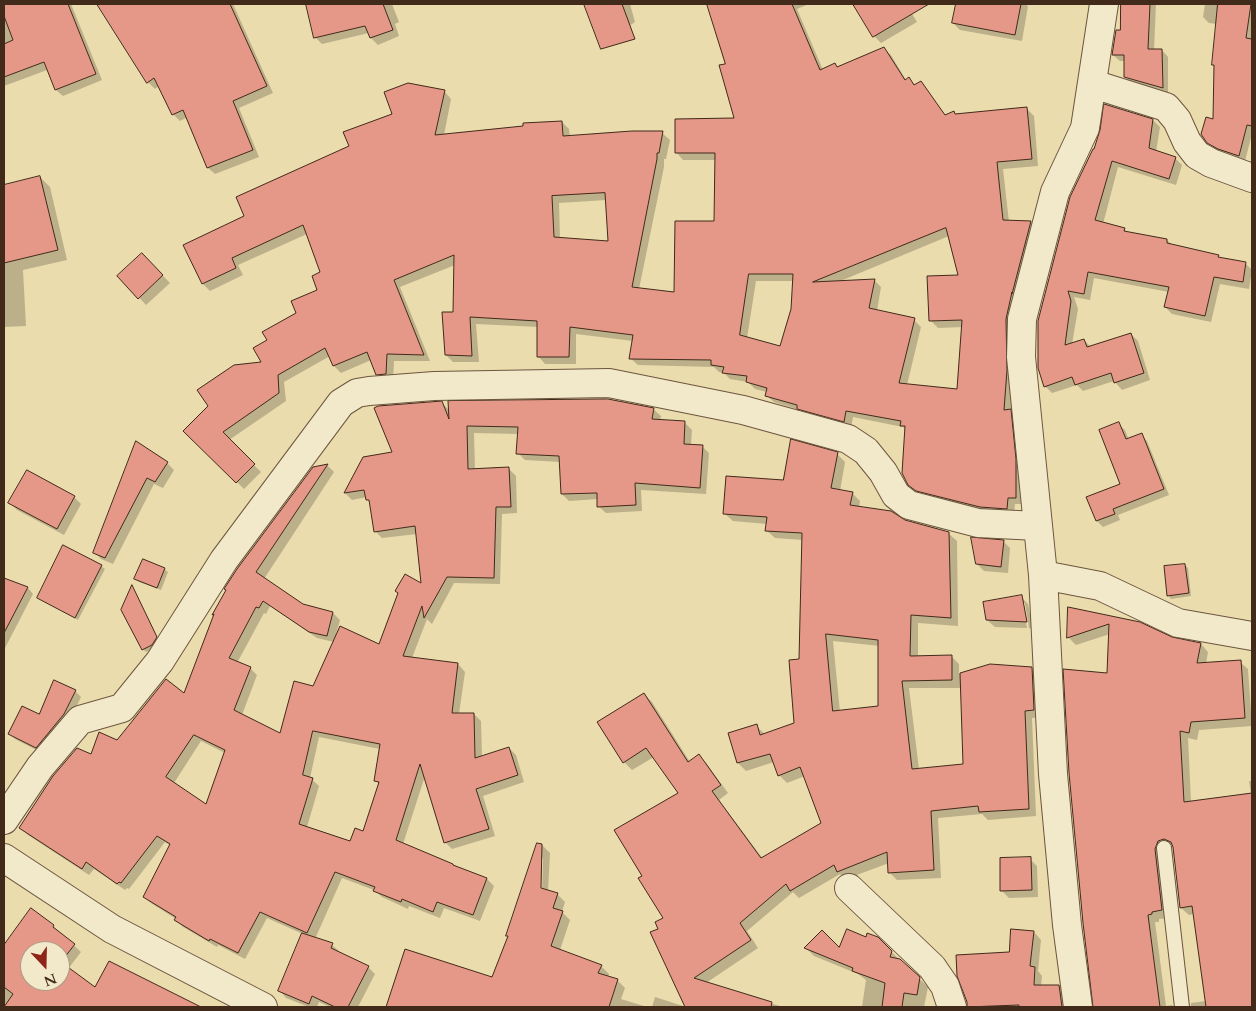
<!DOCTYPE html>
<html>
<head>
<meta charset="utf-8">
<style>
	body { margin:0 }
	#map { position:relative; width:1256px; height:1011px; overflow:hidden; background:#ebdcad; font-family:Cardo,serif }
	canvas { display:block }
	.frame { position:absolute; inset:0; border:5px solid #412a1a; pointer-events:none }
	.north { position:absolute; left:20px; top:941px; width:50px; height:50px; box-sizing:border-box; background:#f2e8ca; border:1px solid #ab9c84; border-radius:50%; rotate:159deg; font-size:14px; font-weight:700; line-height:20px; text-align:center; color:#412a1a }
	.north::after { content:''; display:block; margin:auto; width:18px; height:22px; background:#8f2418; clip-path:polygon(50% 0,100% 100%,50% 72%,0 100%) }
</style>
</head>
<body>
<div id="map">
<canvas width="1256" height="1011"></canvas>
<div class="frame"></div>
<div class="north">N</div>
</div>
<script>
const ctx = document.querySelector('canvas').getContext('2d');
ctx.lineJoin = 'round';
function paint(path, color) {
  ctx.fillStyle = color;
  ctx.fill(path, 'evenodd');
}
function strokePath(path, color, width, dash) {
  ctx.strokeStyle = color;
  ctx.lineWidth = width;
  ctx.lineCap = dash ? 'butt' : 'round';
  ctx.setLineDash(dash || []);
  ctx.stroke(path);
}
paint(new Path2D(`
	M 4,4 L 71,4 L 102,80 L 63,96 L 56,90 L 47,70 L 4,86 Z
	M 98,4 L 233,4 L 273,93 L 239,108 L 259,157 L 215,174 L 208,168 L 188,117 L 180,121 L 173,114 L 159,86 L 155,89 L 148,82 Z
	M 308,4 L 392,4 L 399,22 L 395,24 L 399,36 L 378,45 L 371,38 L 369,33 L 322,44 L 315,37 Z
	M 585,4 L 630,4 L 635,22 L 604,43 L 598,36 Z
	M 708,4 L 809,4 L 797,9 L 823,70 L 835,64 L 838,68 L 883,48 L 891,55 L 906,80 L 909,79 L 916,86 L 920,83 L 946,116 L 954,113 L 956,115 L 1027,109 L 1034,116 L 1038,166 L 1003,169 L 1009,222 L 1031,222 L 1038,229 L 1013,378 L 1011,412 L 1017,418 L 1023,504 L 1015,504 L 1014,515 L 988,514 L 924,497 L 917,492 L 909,484 L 906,430 L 903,427 L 853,417 L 851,428 L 805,415 L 800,410 L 774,402 L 766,395 L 767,392 L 755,389 L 748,382 L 730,379 L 724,373 L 719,372 L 714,367 L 638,365 L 630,358 L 633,341 L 576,334 L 576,364 L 545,364 L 538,356 L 539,327 L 476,324 L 479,362 L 453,362 L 446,355 L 454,313 L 455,265 L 400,287 L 430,361 L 394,361 L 393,381 L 384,381 L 377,374 L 371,360 L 341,373 L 334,366 L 330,356 L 284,382 L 286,401 L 229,440 L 261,472 L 244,489 L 185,431 L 210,406 L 263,363 L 268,341 L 319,291 L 322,273 L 307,234 L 238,265 L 243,275 L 210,291 L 203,284 L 246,217 L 351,146 L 394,115 L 444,91 L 451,99 L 444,135 L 562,122 L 569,129 L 570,137 L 662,133 L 670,140 L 666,159 L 664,159 L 664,167 L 639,289 L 676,294 L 715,222 L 716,160 L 683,160 L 676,152 L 736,119 L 726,64 ZM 606,200 L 609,243 L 560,239 L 559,203 ZM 949,236 L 960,276 L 930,320 L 938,328 L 963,327 L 958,391 L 907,385 L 921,327 L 914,320 L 877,311 L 881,287 L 874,280 L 838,282 ZM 756,281 L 794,281 L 792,309 L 781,348 L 747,338 Z
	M 855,4 L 906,4 L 917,22 L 881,43 L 874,36 Z
	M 957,4 L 1025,4 L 1028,6 L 1022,41 L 960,30 L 953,23 Z
	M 1122,4 L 1156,4 L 1154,50 L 1162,50 L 1168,57 L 1168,94 L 1132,83 L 1125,77 L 1125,61 L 1120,61 L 1113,55 L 1121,31 Z
	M 1205,4 L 1252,4 L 1252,134 L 1245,161 L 1225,155 L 1215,149 L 1208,142 L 1215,121 L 1217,24 L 1209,23 L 1203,17 Z
	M 1153,120 L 1160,127 L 1156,152 L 1175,158 L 1182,165 L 1176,185 L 1118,167 L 1103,224 L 1124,229 L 1128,233 L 1167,240 L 1173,246 L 1218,256 L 1221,259 L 1245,263 L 1252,270 L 1249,289 L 1220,284 L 1211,322 L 1172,314 L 1165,307 L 1169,292 L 1094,278 L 1090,300 L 1074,297 L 1078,309 L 1072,344 L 1084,340 L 1091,347 L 1131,334 L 1138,341 L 1150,380 L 1122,390 L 1114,381 L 1083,391 L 1077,385 L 1052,393 L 1045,386 L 1039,368 L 1071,198 Z
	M 40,177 L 50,187 L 67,260 L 23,270 L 26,326 L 4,327 L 4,186 Z
	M 142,254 L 170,283 L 146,305 L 119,276 Z
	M 442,403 L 450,411 L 653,409 L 661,416 L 660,421 L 685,423 L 692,430 L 691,445 L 702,446 L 709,453 L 706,494 L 641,490 L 642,511 L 606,513 L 598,506 L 598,499 L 569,501 L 562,494 L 561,462 L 525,460 L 518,453 L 519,434 L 474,433 L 475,470 L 509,469 L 516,476 L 517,513 L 502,514 L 500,584 L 454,583 L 432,624 L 427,619 L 412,658 L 458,664 L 465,672 L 459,714 L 474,714 L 481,721 L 482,757 L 509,748 L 516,755 L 524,782 L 483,796 L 495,836 L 452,849 L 445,842 L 425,776 L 403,844 L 453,865 L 455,867 L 487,879 L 494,886 L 480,921 L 444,908 L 440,918 L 409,906 L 408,909 L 382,897 L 374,890 L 342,878 L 315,939 L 332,945 L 339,951 L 338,953 L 368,967 L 375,974 L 358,1007 L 330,1007 L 319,1002 L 317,1007 L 309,1007 L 286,998 L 280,991 L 303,934 L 267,918 L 245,959 L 218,945 L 217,947 L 183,927 L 176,920 L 176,919 L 151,903 L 144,896 L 171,846 L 165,842 L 129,889 L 127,888 L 125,890 L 94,869 L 89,875 L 28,835 L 21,828 L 91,756 L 118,741 L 184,695 L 314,468 L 327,465 L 334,472 L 264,579 L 303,606 L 333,613 L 340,620 L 336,634 L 380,645 L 422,585 L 417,534 L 382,538 L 375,531 L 371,504 L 367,497 L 352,500 L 345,493 L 364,458 L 394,453 ZM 270,606 L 317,638 L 334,642 L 314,688 L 281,735 L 242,715 L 257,675 L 250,668 L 237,663 L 264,613 L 266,614 ZM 319,737 L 380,749 L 376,781 L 380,785 L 364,832 L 351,842 L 307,827 L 319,786 L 310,778 ZM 201,741 L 225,753 L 207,806 L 174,783 Z
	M 1118,424 L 1125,430 L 1129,440 L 1141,435 L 1147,441 L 1169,495 L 1118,515 L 1120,520 L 1103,527 L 1097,521 L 1122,485 Z
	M 136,443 L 167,463 L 174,470 L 163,488 L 154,484 L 113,564 L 101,559 L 94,552 Z
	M 837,454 L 845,462 L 840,491 L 852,493 L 860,501 L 859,508 L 948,533 L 957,541 L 958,626 L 918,623 L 918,657 L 951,656 L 959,664 L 959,674 L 990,665 L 1031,668 L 1039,676 L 1042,717 L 1032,718 L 1036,816 L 988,820 L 982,814 L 938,818 L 941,878 L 897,880 L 889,872 L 889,863 L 846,879 L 840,874 L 799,898 L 793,892 L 747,931 L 758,948 L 706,983 L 783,1007 L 686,1007 L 651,933 L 659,929 L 665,919 L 643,877 L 680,793 L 654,757 L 632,770 L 624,762 L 644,694 L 652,702 L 690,762 L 699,756 L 707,764 L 728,793 L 719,800 L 763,859 L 822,823 L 805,776 L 787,783 L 779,775 L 774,762 L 746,771 L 738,763 L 756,726 L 765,734 L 796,723 L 800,661 L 803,540 L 775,538 L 767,531 L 767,524 L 733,521 L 725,514 ZM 833,641 L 880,646 L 879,707 L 840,712 ZM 909,688 L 962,688 L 964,765 L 919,769 Z
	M 74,497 L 81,504 L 64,535 L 17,510 L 10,503 Z
	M 1003,541 L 1010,548 L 1008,573 L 984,571 L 977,564 Z
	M 1185,565 L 1188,568 L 1191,596 L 1171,599 L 1168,595 Z
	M 101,566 L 105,569 L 78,620 L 39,598 Z
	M 164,569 L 168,572 L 161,590 L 139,582 L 136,579 Z
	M 7,580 L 28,588 L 33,594 L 4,650 L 4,588 Z
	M 132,587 L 159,641 L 155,648 L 146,652 L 143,649 Z
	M 1021,597 L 1028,604 L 1033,629 L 1028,628 L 1029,628 L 1025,603 L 1022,603 L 1027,628 L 995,627 L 987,620 Z
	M 1069,609 L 1171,638 L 1201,644 L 1208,652 L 1206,664 L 1240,662 L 1248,669 L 1252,726 L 1199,730 L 1197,740 L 1188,738 L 1191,802 L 1251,794 L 1249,781 L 1252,781 L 1252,1007 L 1191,1007 L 1191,1003 L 1206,1001 L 1195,914 L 1189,915 L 1181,908 L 1174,847 L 1171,847 L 1164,852 L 1169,918 L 1159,919 L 1159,922 L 1155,922 L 1166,1006 L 1172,1005 L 1174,1007 L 1094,1007 L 1110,634 L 1076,645 L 1069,638 Z
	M 75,691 L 81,697 L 70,720 L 42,753 L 15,739 L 9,733 L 40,716 Z
	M 542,845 L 550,853 L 548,891 L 557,894 L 565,902 L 562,912 L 570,920 L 560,950 L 601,966 L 609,974 L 608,977 L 617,980 L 625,988 L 621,999 L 647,1007 L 388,1007 L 406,951 L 492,978 L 509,937 L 507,935 ZM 543,857 L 542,894 L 539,894 L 540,863 Z
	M 1030,859 L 1037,866 L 1038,897 L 1009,898 L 1002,891 Z
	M 53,926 L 81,952 L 68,969 L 96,988 L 181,1002 L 179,1007 L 4,1007 L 4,945 ZM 30,951 L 60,951 L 60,981 L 30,981 Z
	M 1034,932 L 1041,940 L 1038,971 L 1042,976 L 1041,986 L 1059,986 L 1066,994 L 1068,1007 L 968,1007 L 968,1002 L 1010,953 Z
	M 867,938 L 877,938 L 928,987 L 924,1007 L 862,1007 L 866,980 L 858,974 L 814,956 L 806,948 L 839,949 Z
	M 655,997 L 686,1007 L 652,1007 Z`), '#0003');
const building = new Path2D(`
	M 4,4 L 68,4 L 96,74 L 55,90 L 44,62 L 4,77 L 4,44 L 13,40 L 4,16 Z
	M 97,4 L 230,4 L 267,86 L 233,101 L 253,150 L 207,168 L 183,110 L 172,115 L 154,78 L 147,83 Z
	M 306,4 L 383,4 L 393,30 L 370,38 L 365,26 L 314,38 Z
	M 584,4 L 622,4 L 635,39 L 601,49 Z
	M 707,4 L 792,4 L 820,70 L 835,63 L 837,67 L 884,47 L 905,80 L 909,77 L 914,85 L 921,81 L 945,115 L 954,111 L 955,114 L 1027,107 L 1032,159 L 997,162 L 1003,220 L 1031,221 L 1012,294 L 1012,292 L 1006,319 L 1007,370 L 1004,410 L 1011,409 L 1016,459 L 1016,498 L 1008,498 L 1007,509 L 980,507 L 916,491 L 908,485 L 902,473 L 905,426 L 900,426 L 901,421 L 846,411 L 844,422 L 797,409 L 797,405 L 765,396 L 767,388 L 746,382 L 747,376 L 722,373 L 724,367 L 711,365 L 711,360 L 629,359 L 633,335 L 570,327 L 569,357 L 537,357 L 537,321 L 470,317 L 472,356 L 445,355 L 442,312 L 453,312 L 454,255 L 394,280 L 424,355 L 387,354 L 386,374 L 376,375 L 367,352 L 333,366 L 325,348 L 278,375 L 279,393 L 223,432 L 255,464 L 236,483 L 183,431 L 208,406 L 197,390 L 234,365 L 261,362 L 253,348 L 267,340 L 262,332 L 296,313 L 291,301 L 317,290 L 312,276 L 320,272 L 303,225 L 232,258 L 236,268 L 202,284 L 183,245 L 244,216 L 236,197 L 349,146 L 343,132 L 392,114 L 384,92 L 408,83 L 445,90 L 435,135 L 523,126 L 523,123 L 562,121 L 563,136 L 632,131 L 663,131 L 659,153 L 657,153 L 657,159 L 632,287 L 674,292 L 675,221 L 714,221 L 715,153 L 675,153 L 675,119 L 734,118 L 719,65 L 725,64 ZM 605,193 L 608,241 L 554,237 L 552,196 ZM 946,228 L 958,275 L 927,276 L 929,321 L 962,320 L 957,389 L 899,383 L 915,318 L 869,308 L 875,279 L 813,282 ZM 749,274 L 793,274 L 791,309 L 780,346 L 740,335 Z
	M 853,4 L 929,4 L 873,37 Z
	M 956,4 L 1021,4 L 1015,35 L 952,23 Z
	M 1121,4 L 1150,4 L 1148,49 L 1162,49 L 1163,88 L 1124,77 L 1124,55 L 1112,55 L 1116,30 L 1120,30 Z
	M 1218,4 L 1251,4 L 1246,38 L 1252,39 L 1252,126 L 1247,125 L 1239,156 L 1218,149 L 1207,143 L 1201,134 L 1206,117 L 1213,119 L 1214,65 L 1212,65 Z
	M 1104,104 L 1153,119 L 1149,148 L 1176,157 L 1169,179 L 1112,161 L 1095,220 L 1125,228 L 1124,231 L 1167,239 L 1167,243 L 1219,255 L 1218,257 L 1246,262 L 1243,282 L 1214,277 L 1205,316 L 1164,307 L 1169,287 L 1088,272 L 1084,294 L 1068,291 L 1071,301 L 1065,345 L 1084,339 L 1087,347 L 1131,333 L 1144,373 L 1114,383 L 1111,373 L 1075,385 L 1072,377 L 1044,387 L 1038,368 L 1038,321 L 1070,197 L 1093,149 L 1094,149 L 1100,130 Z
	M 40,176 L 58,250 L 4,263 L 4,185 Z
	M 142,253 L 163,275 L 138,299 L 117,276 Z
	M 608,399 L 654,408 L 652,419 L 685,421 L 684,444 L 703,445 L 700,488 L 635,483 L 636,505 L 597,507 L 597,493 L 561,494 L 559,456 L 516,454 L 518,427 L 467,426 L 468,469 L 509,467 L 511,507 L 496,507 L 494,578 L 447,577 L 424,618 L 422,606 L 403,656 L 458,663 L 452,713 L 474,713 L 475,758 L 509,747 L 518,775 L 476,789 L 489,829 L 444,843 L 420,764 L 396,840 L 453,864 L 453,865 L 487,878 L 473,915 L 437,902 L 433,912 L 402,899 L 401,902 L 373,891 L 375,887 L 335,872 L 307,933 L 260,912 L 238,953 L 210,939 L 209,941 L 174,920 L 176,917 L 143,897 L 170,844 L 157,836 L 121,883 L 119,882 L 117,884 L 86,862 L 82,869 L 19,828 L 53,776 L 77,748 L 91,754 L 99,732 L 117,740 L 166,679 L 184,693 L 214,614 L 212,615 L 226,590 L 224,589 L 237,569 L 313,467 L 328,464 L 256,572 L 303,604 L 333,612 L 327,636 L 309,632 L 263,601 L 259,608 L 256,607 L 229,658 L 251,667 L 234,710 L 280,733 L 294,681 L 313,686 L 340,626 L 379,644 L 398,593 L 395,591 L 405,574 L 421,583 L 415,526 L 374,532 L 369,500 L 366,500 L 364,490 L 344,493 L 363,457 L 392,452 L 374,408 L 378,406 L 442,401 L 449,419 L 448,401 ZM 313,731 L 380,744 L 374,781 L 379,782 L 363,831 L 355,828 L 350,841 L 299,824 L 313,778 L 303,775 ZM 194,735 L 225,750 L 206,804 L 166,777 Z
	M 1119,422 L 1126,439 L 1142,433 L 1164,489 L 1113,509 L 1115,514 L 1096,521 L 1086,497 L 1120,484 L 1099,430 Z
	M 791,439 L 838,452 L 831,488 L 853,492 L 850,505 L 891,511 L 905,520 L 949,532 L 951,618 L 911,615 L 910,656 L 952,655 L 952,680 L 902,681 L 912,769 L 963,764 L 960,673 L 990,664 L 1032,667 L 1034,710 L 1025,711 L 1029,809 L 979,812 L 978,806 L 931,811 L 934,870 L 888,873 L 887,852 L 837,872 L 834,865 L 790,891 L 786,884 L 740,923 L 751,940 L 694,978 L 772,1002 L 771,1007 L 685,1007 L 650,932 L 658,929 L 655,922 L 663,918 L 638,878 L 642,876 L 614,830 L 678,793 L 646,748 L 623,763 L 597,722 L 644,693 L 688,762 L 699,754 L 721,785 L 712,791 L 761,858 L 821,823 L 800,767 L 778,776 L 770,754 L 737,763 L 728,733 L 757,724 L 760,735 L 794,723 L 789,660 L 799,659 L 802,533 L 765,531 L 767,517 L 723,514 L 726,476 L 783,480 ZM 826,634 L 878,640 L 878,706 L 833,711 Z
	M 136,441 L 168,462 L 155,482 L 147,478 L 105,558 L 93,553 Z
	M 27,470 L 75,496 L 57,529 L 8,503 Z
	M 971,537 L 1004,540 L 1001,567 L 976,564 Z
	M 63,545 L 102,565 L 75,618 L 37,598 Z
	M 143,559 L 165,568 L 157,588 L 134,579 Z
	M 1185,564 L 1189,593 L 1167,596 L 1164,566 Z
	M 4,578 L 28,587 L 4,633 Z
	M 132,585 L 157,637 L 152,645 L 142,650 L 121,610 Z
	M 1022,595 L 1027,622 L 986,620 L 983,602 Z
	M 1068,607 L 1140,622 L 1172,637 L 1201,643 L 1197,663 L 1241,660 L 1245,718 L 1191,722 L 1189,733 L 1180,731 L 1184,802 L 1252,793 L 1252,1007 L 1206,1007 L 1192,906 L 1180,908 L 1173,847 L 1171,842 L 1164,839 L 1158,841 L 1155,849 L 1162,910 L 1152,912 L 1152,914 L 1148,915 L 1160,1007 L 1093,1007 L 1083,923 L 1069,773 L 1063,669 L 1107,673 L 1109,624 L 1067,638 Z
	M 54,680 L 76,690 L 64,714 L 36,748 L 8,734 L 22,706 L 39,714 Z
	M 537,843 L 542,844 L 541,888 L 558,893 L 553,908 L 563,911 L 551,946 L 602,965 L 598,973 L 618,979 L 609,1007 L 386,1007 L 405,949 L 492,977 L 508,936 L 506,936 Z
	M 1031,857 L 1032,890 L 1000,891 L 1000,858 Z
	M 31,908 L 54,925 L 53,927 L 75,944 L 61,962 L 95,987 L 109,961 L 201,1007 L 4,1007 L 13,994 L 4,987 L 4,945 ZM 30,951 L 60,951 L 60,981 L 30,981 Z
	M 847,929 L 866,937 L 867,933 L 878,937 L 892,951 L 890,957 L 900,959 L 920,977 L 917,995 L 904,993 L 902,1007 L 882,1007 L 885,983 L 852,971 L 853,968 L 804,948 L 822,930 L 839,947 Z
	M 1011,929 L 1034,931 L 1030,966 L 1035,967 L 1034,985 L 1059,985 L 1062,1007 L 1019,1007 L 1019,1005 L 967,1007 L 967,1002 L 957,976 L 956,955 L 1009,952 Z
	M 302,933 L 333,943 L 331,948 L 369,966 L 348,1007 L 335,1007 L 312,996 L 309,1004 L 278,991 Z`);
paint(building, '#e59788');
strokePath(building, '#412a1a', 1);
const service = new Path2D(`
	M 1164,848 L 1182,1007`);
const minor = new Path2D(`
	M 1093,84 L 1166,107 L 1177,120 L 1187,142 L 1197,155 L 1211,163 L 1252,178
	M 1043,575 L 1100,586 L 1178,623 L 1252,636
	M 4,820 L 40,767 L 80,720 L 122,708 L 160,661 L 224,560 L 341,403 L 357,393 L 369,391 L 434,386 L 609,383 L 743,410 L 848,439 L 866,451 L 883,472 L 896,495 L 909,505 L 978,523 L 1037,526
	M 849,888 L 932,967 L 945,986 L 952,1007
	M 1078,1007 L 1067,925 L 1053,774 L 1043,575 L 1021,357 L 1022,319 L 1055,192 L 1085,128 L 1104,4`);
const tertiary = new Path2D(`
	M 4,858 L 112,929 L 263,1007`);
strokePath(service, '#6c563f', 16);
strokePath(minor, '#6c563f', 30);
strokePath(tertiary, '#6c563f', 30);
strokePath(service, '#f2e8ca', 14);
strokePath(minor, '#f2e8ca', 28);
strokePath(tertiary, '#f2e8ca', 28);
</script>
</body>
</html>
